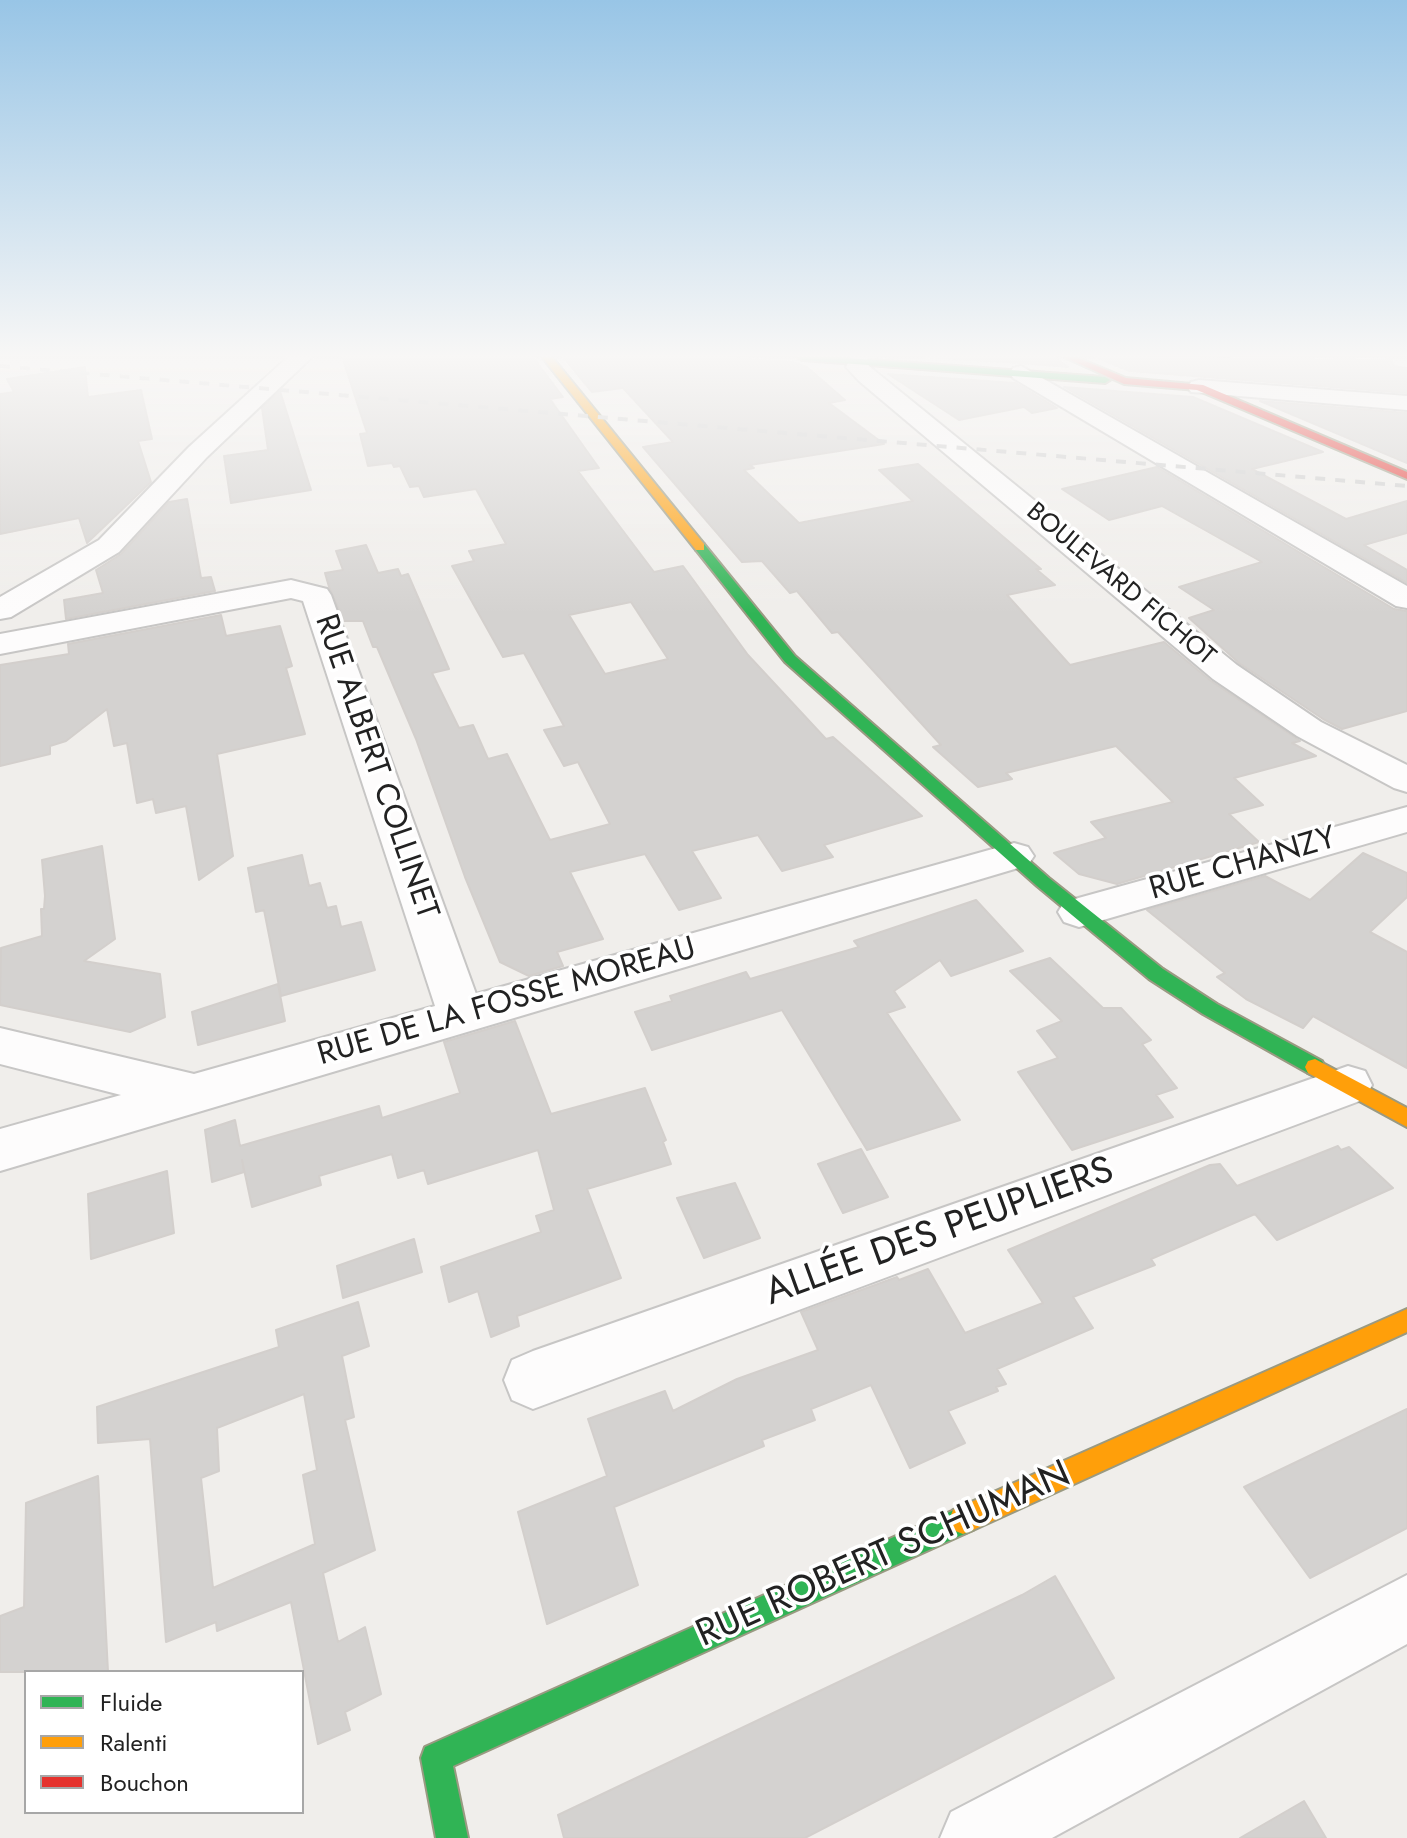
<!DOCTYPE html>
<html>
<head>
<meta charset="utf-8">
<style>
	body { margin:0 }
	#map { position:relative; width:1407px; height:1838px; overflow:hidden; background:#f0eeeb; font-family:Jost,sans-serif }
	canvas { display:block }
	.legend { position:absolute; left:24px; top:1670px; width:280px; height:144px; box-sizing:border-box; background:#fff; border:2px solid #a7a7a7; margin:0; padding:10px 14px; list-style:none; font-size:24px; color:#222 }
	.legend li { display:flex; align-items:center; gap:16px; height:40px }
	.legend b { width:40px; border:2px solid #a7a7a7 }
</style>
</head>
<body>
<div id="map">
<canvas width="1407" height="1838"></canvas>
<ul class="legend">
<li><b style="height:10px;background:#30b455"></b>Fluide</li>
<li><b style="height:10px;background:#ff9f0a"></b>Ralenti</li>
<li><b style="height:10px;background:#e5322d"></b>Bouchon</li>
</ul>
</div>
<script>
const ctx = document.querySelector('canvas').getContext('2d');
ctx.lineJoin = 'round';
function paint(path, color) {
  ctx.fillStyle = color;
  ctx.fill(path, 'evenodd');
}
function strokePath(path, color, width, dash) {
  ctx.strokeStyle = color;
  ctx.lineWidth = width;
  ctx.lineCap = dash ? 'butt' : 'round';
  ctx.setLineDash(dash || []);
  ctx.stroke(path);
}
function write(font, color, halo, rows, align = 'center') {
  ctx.font = font + ' Jost,sans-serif';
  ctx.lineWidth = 7;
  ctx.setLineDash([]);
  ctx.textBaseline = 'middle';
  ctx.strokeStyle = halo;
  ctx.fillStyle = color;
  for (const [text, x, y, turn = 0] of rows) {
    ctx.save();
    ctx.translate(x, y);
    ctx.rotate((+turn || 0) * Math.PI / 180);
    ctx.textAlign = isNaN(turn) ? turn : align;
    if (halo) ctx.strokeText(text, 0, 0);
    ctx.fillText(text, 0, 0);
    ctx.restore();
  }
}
const building = new Path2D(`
	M 342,357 L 533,357 L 563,397 L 550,399 L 599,468 L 578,471 L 654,572 L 683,566 L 748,655 L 826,739 L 833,737 L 922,816 L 824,845 L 833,857 L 782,871 L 758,835 L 692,851 L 721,898 L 679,910 L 645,854 L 570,872 L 603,939 L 557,952 L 563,966 L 529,976 L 500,962 L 465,877 L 416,739 L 377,647 L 373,647 L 363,621 L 344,621 L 329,587 L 325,573 L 343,570 L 336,551 L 366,545 L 378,573 L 398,569 L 401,576 L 408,574 L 449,669 L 432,673 L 459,728 L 473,725 L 488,759 L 507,754 L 550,840 L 610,824 L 578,762 L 564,766 L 544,730 L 564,726 L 524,653 L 503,657 L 452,566 L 474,561 L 469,551 L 506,544 L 476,489 L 424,497 L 419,486 L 410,487 L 400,466 L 394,467 L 392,463 L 368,466 L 360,434 L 367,433 ZM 631,602 L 668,659 L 605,674 L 569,615 Z
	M 563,357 L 720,357 L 793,362 L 807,367 L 845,400 L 829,403 L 884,444 L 750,465 L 754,468 L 744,470 L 799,523 L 913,501 L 879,470 L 918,464 L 1041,569 L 1036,569 L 1055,585 L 1007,595 L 1070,665 L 1164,642 L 1211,681 L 1300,741 L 1292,743 L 1316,756 L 1234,778 L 1263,805 L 1229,814 L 1259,842 L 1117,884 L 1079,874 L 1054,853 L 1106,838 L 1091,822 L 1173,802 L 1116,746 L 1006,773 L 1012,779 L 978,787 L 933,747 L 941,745 L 838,632 L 832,633 L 797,591 L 790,593 L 762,561 L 742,562 L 643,447 L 673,442 L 623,388 L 592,392 Z
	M 924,357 L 1054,357 L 1068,367 L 1020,363 Z
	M 1095,357 L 1392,360 L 1394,366 L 1407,368 L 1407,393 L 1129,371 Z
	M 85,367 L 88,397 L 141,390 L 152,439 L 138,441 L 151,482 L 87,543 L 79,518 L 0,534 L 0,394 L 14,392 L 7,379 Z
	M 888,374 L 1016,383 L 1057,408 L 1032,413 L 1024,407 L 959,420 Z
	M 1064,387 L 1193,397 L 1323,452 L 1252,469 L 1346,519 L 1407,501 L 1407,533 L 1364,545 L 1407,570 L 1407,583 Z
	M 280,391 L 311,490 L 231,503 L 224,456 L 268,450 L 262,408 Z
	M 1260,401 L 1407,413 L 1407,463 Z
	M 1157,467 L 1394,609 L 1407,611 L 1407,711 L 1342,729 L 1323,719 L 1239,663 L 1189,618 L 1214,610 L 1179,587 L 1262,562 L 1162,506 L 1109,520 L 1062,489 Z
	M 187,499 L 201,578 L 211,577 L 215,591 L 66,619 L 64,600 L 103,593 L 96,570 L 121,554 L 169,502 Z
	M 221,615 L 226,636 L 280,626 L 292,666 L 286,668 L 305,734 L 217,754 L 233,856 L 199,880 L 186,806 L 156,813 L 153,799 L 137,803 L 127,743 L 114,746 L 107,709 L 66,741 L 50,746 L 50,754 L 0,766 L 0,665 L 69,654 L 68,644 Z
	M 102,846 L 115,939 L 84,961 L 160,974 L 165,1017 L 130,1032 L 0,1005 L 1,948 L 42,936 L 41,909 L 44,909 L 45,896 L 42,860 Z
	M 1363,853 L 1407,873 L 1407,897 L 1370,932 L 1407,952 L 1407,1068 L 1313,1016 L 1303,1028 L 1246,999 L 1217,977 L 1225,973 L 1147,910 L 1265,876 L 1310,900 Z
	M 302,855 L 309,886 L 320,883 L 327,908 L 336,906 L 341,927 L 361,922 L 375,970 L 281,996 L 264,910 L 256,912 L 248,868 Z
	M 976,900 L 1023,951 L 951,976 L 940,960 L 894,991 L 905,1007 L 887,1013 L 960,1120 L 867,1150 L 782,1010 L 652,1050 L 635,1012 L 672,1001 L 670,996 L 746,972 L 750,979 L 859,947 L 854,941 Z
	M 1050,958 L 1103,1008 L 1121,1008 L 1151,1040 L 1142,1044 L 1177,1088 L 1156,1095 L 1173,1117 L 1072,1150 L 1018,1072 L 1058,1058 L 1037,1031 L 1062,1021 L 1010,971 Z
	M 278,984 L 285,1021 L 198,1045 L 192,1012 Z
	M 515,1021 L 551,1114 L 645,1088 L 666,1140 L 663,1142 L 671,1164 L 587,1189 L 621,1278 L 517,1316 L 519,1326 L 491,1337 L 478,1291 L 449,1302 L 441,1267 L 541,1232 L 536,1216 L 554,1210 L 538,1150 L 428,1184 L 424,1170 L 398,1178 L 392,1154 L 319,1176 L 321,1185 L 252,1207 L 242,1160 L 244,1172 L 212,1182 L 205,1130 L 235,1120 L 240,1146 L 379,1106 L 382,1118 L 460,1093 L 444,1042 Z
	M 1338,1146 L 1341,1150 L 1349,1147 L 1393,1188 L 1277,1240 L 1255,1214 L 1151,1259 L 1155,1265 L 1073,1297 L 1093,1328 L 997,1369 L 1006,1384 L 996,1387 L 998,1391 L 948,1411 L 965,1443 L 910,1468 L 871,1385 L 811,1409 L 815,1420 L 762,1440 L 764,1446 L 614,1507 L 638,1585 L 547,1624 L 518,1512 L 607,1476 L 588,1419 L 665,1391 L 673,1411 L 737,1379 L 818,1350 L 801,1312 L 897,1277 L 899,1280 L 928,1269 L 965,1333 L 1043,1303 L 1008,1250 L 1210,1165 L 1220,1164 L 1237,1186 Z
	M 861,1149 L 888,1197 L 843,1213 L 818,1164 Z
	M 167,1171 L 174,1233 L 91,1259 L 88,1194 Z
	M 735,1183 L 760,1238 L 704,1258 L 677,1198 Z
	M 414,1239 L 422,1272 L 343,1298 L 337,1266 Z
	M 358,1302 L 369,1346 L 342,1356 L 354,1417 L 345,1420 L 375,1550 L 323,1573 L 338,1642 L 365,1627 L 381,1694 L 345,1712 L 350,1730 L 318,1744 L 291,1602 L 217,1631 L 216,1622 L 166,1642 L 150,1439 L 98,1443 L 97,1407 L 279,1347 L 276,1330 ZM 304,1394 L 317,1470 L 303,1475 L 315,1544 L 213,1588 L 201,1478 L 219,1471 L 217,1428 Z
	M 1407,1409 L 1407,1528 L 1310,1578 L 1244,1487 Z
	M 98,1476 L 108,1672 L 0,1672 L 0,1616 L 24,1607 L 26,1503 Z
	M 1055,1576 L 1114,1678 L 805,1838 L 564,1838 L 558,1815 L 1022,1595 Z
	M 1304,1801 L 1326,1838 L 1240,1838 Z`);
paint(building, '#d4d2d0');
strokePath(building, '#d3cfcc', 2);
const street = new Path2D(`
	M 288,357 L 312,357 L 207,457 L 119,552 L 11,617 L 0,619 L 0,597 L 99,540 L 189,447 Z
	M 851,357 L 867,357 L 869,366 L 875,371 L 1237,665 L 1321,722 L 1407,765 L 1407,792 L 1394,788 L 1297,736 L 1213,679 L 859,381 L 846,367 Z
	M 1021,366 L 1407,586 L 1407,608 L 1396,606 L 1013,378 L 1010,373 L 1013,368 Z
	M 1199,380 L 1407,396 L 1407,410 L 1191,392 L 1187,387 L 1191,382 Z
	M 291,580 L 327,589 L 331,595 L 476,994 L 1014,843 L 1028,847 L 1034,856 L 1028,865 L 0,1171 L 0,1129 L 121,1095 L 0,1064 L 0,1028 L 194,1074 L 435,1006 L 303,601 L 291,598 L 0,654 L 0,634 Z
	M 1407,807 L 1407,832 L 1079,927 L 1064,922 L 1058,912 L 1064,902 Z
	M 1348,1066 L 1365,1071 L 1372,1085 L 1365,1099 L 533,1409 L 512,1400 L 504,1380 L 512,1360 L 533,1351 Z
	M 1407,1575 L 1407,1644 L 1052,1838 L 940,1838 L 951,1812 Z`);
const fast = new Path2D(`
	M 797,357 L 834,357 L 1105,377 L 1110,380 L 1105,383 L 802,360 Z
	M 696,544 L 704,544 L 795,656 L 1049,878 L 1163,969 L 1217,1004 L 1322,1061 L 1325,1067 L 1322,1073 L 1315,1075 L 1308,1073 L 1203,1014 L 1149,979 L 1037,886 L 785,662 L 696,550 Z
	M 963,1506 L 973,1510 L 977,1520 L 973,1530 L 453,1766 L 468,1838 L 436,1838 L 421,1758 L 425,1747 Z`);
const slow = new Path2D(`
	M 542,357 L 552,357 L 704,544 L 704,550 L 696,550 Z
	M 1315,1059 L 1407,1108 L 1407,1127 L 1308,1073 L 1305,1067 L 1308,1061 Z
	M 1407,1309 L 1407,1332 L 973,1530 L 963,1534 L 953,1530 L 949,1520 L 953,1510 Z`);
const jam = new Path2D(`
	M 1064,357 L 1076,357 L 1126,378 L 1203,385 L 1407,472 L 1407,479 L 1197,390 L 1124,384 Z`);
strokePath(street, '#c7c6c5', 4);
strokePath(fast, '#9a9a82', 4);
strokePath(slow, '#9a9a82', 4);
strokePath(jam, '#9a9a82', 4);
paint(street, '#fdfcfc');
paint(fast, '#30b455');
paint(slow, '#ff9f0a');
paint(jam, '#e5322d');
strokePath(new Path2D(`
	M 0,366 L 1407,486`), '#ccc', 4, [10, 10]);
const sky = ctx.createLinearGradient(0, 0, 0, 614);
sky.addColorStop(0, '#98c5e6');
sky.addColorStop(0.58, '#f8f7f6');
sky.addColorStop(1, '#f8f7f600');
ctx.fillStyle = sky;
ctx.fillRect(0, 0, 1407, 614);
write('26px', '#222', '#fff', [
	["BOULEVARD FICHOT",1120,585,40]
]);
write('32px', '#222', '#fff', [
	["RUE ALBERT COLLINET",375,767,71],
	["RUE CHANZY",1243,865,-16],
	["RUE DE LA FOSSE MOREAU",507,1003,-16]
]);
write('38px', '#222', '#fff', [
	["ALLÉE DES PEUPLIERS",940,1233,-20],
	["RUE ROBERT SCHUMAN",884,1556,-24]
]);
</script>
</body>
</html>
